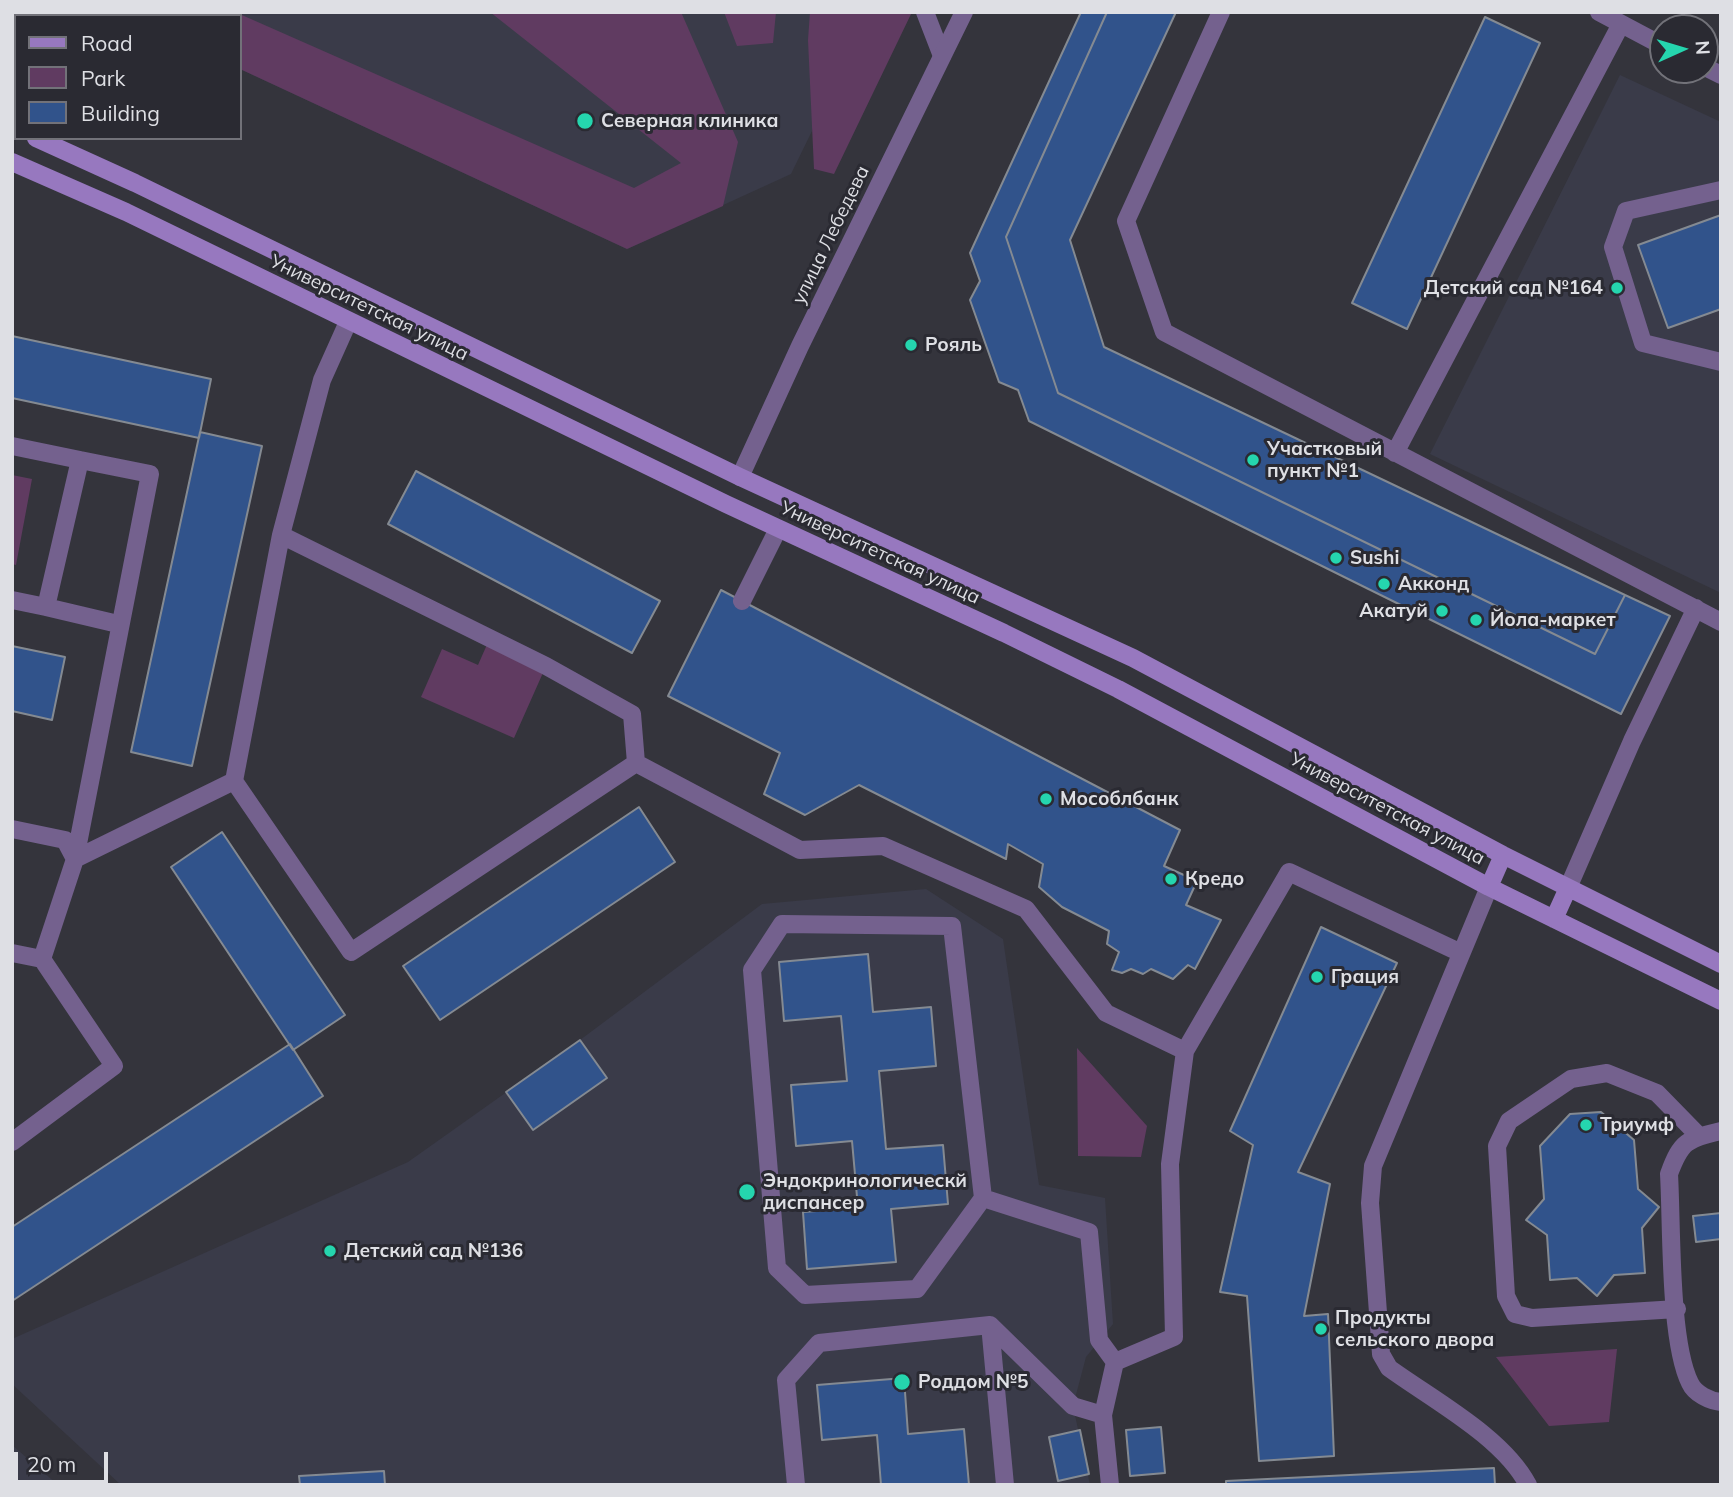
<!DOCTYPE html>
<html>
<head>
<meta charset="utf-8">
<style>
	body { margin:0 }
	#map { position:relative; width:1733px; height:1497px; overflow:hidden; background:#34343c; font-family:Mulish,sans-serif }
	canvas { display:block }
	.frame { position:absolute; inset:0; border:14px solid #dedfe4; pointer-events:none }
	.legend { position:absolute; left:14px; top:14px; width:228px; height:126px; box-sizing:border-box; background:#2a2a32; border:2px solid #727279; margin:0; padding:9px 12px; list-style:none; font-size:21px; color:#dedfe4 }
	.legend li { display:flex; align-items:center; gap:14px; height:35px }
	.legend b { width:35px; border:2px solid #727279 }
	.north { position:absolute; left:1649px; top:14px; width:70px; height:70px; box-sizing:border-box; background:#2a2a32; border:2px solid #727279; border-radius:50%; rotate:86deg; font-size:19px; font-weight:700; line-height:28px; text-align:center; color:#dedfe4 }
	.north::after { content:''; display:block; margin:auto; width:24px; height:32px; background:#25d5ae; clip-path:polygon(50% 0,100% 100%,50% 72%,0 100%) }
	.scale { position:absolute; left:14px; top:1452px; width:94px; height:32px; box-sizing:border-box; border:4px solid #dedfe4; border-top:0; padding-left:9px; font-size:21px; line-height:24px; white-space:nowrap; color:#dedfe4; -webkit-text-stroke:5px #2a2a32; paint-order:stroke }
</style>
</head>
<body>
<div id="map">
<canvas width="1733" height="1497"></canvas>
<div class="frame"></div>
<ul class="legend">
<li><b style="height:9px;background:#9778bf"></b>Road</li>
<li><b style="height:19px;background:#603b61"></b>Park</li>
<li><b style="height:19px;background:#31538b"></b>Building</li>
</ul>
<div class="north">N</div>
<div class="scale">20 m</div>
</div>
<script>
const ctx = document.querySelector('canvas').getContext('2d');
ctx.lineJoin = 'round';
function paint(path, color) {
  ctx.fillStyle = color;
  ctx.fill(path, 'evenodd');
}
function strokePath(path, color, width, dash) {
  ctx.strokeStyle = color;
  ctx.lineWidth = width;
  ctx.lineCap = dash ? 'butt' : 'round';
  ctx.setLineDash(dash || []);
  ctx.stroke(path);
}
function write(font, color, halo, rows, align = 'center') {
  ctx.font = font + ' Mulish,sans-serif';
  ctx.lineWidth = 6;
  ctx.setLineDash([]);
  ctx.textBaseline = 'middle';
  ctx.strokeStyle = halo;
  ctx.fillStyle = color;
  for (const [text, x, y, turn = 0] of rows) {
    ctx.save();
    ctx.translate(x, y);
    ctx.rotate((+turn || 0) * Math.PI / 180);
    ctx.textAlign = isNaN(turn) ? turn : align;
    if (halo) ctx.strokeText(text, 0, 0);
    ctx.fillText(text, 0, 0);
    ctx.restore();
  }
}
paint(new Path2D(`
	M 119,12 L 870,12 L 791,174 L 627,249 L 240,69 L 240,16 L 127,16 Z
	M 1620,75 L 1721,122 L 1721,593 L 1430,454 Z
	M 926,889 L 1003,939 L 1039,1185 L 1105,1198 L 1113,1324 L 1086,1357 L 1073,1406 L 1090,1485 L 121,1485 L 12,1384 L 12,1339 L 408,1162 L 580,1040 L 762,904 Z
	M 12,1445 L 58,1485 L 12,1485 Z`), '#3a3b49');
paint(new Path2D(`
	M 235,12 L 634,188 L 681,163 L 490,12 L 681,12 L 738,142 L 723,206 L 627,249 L 240,69 L 240,16 L 127,16 L 121,13 Z
	M 724,12 L 776,12 L 773,43 L 737,46 Z
	M 810,12 L 912,12 L 834,174 L 814,169 L 808,40 Z
	M 12,475 L 32,479 L 16,565 L 12,564 Z
	M 489,640 L 546,666 L 514,738 L 421,697 L 442,649 L 478,665 Z
	M 1077,1048 L 1147,1126 L 1141,1157 L 1078,1156 Z
	M 1617,1349 L 1609,1422 L 1549,1426 L 1496,1357 Z`), '#603b61');
const building = new Path2D(`
	M 1081,12 L 1107,12 L 1006,237 L 1058,393 L 1595,654 L 1625,595 L 1670,616 L 1621,714 L 1029,421 L 1018,390 L 999,382 L 970,300 L 980,281 L 970,253 Z
	M 1107,12 L 1176,12 L 1070,240 L 1104,347 L 1625,595 L 1595,654 L 1058,393 L 1006,237 Z
	M 1485,17 L 1540,43 L 1407,329 L 1352,303 Z
	M 1721,215 L 1721,309 L 1668,328 L 1638,245 Z
	M 12,336 L 211,379 L 199,438 L 12,398 Z
	M 200,432 L 262,446 L 192,766 L 131,752 Z
	M 416,471 L 660,601 L 632,653 L 388,524 Z
	M 721,590 L 1180,830 L 1164,866 L 1197,881 L 1186,905 L 1221,920 L 1195,969 L 1188,965 L 1173,979 L 1151,969 L 1143,974 L 1131,969 L 1122,973 L 1112,970 L 1119,952 L 1107,944 L 1109,931 L 1062,907 L 1039,887 L 1043,864 L 1008,844 L 1006,859 L 859,785 L 805,815 L 764,794 L 780,753 L 668,696 Z
	M 12,646 L 65,657 L 52,720 L 12,711 Z
	M 639,807 L 675,862 L 440,1020 L 403,966 Z
	M 222,832 L 345,1015 L 293,1050 L 171,867 Z
	M 1321,927 L 1397,963 L 1298,1172 L 1330,1184 L 1304,1316 L 1328,1314 L 1334,1456 L 1259,1461 L 1247,1296 L 1220,1292 L 1253,1145 L 1230,1131 Z
	M 868,954 L 873,1012 L 931,1007 L 936,1066 L 879,1071 L 886,1149 L 943,1145 L 948,1204 L 891,1209 L 896,1262 L 807,1269 L 803,1212 L 858,1208 L 852,1141 L 796,1146 L 791,1085 L 847,1081 L 841,1016 L 784,1021 L 779,962 Z
	M 580,1040 L 607,1078 L 533,1130 L 506,1092 Z
	M 290,1044 L 323,1096 L 12,1301 L 12,1227 Z
	M 1601,1112 L 1634,1140 L 1638,1189 L 1659,1207 L 1642,1228 L 1645,1273 L 1614,1275 L 1597,1296 L 1577,1278 L 1550,1280 L 1547,1235 L 1526,1220 L 1544,1199 L 1540,1146 L 1570,1114 Z
	M 1721,1213 L 1721,1239 L 1696,1242 L 1693,1216 Z
	M 904,1378 L 908,1434 L 964,1429 L 969,1485 L 881,1485 L 877,1435 L 822,1440 L 817,1385 Z
	M 1161,1427 L 1165,1473 L 1130,1476 L 1126,1430 Z
	M 1080,1430 L 1089,1474 L 1058,1481 L 1049,1437 Z
	M 1494,1468 L 1495,1485 L 1226,1485 L 1226,1481 Z
	M 384,1471 L 385,1485 L 300,1485 L 299,1476 Z`);
paint(building, '#31538b');
strokePath(building, '#848a92', 2);
strokePath(new Path2D(`
	M 925,12 L 942,56
	M 1221,12 L 1126,221 L 1164,332 L 1721,622
	M 1599,12 L 1663,46
	M 1705,67 L 1721,75
	M 1721,190 L 1626,211 L 1613,247 L 1643,343 L 1721,362
	M 12,446 L 80,460 L 46,607 L 12,600
	M 1395,453 L 1621,24
	M 742,601 L 778,529
	M 46,607 L 118,624
	M 636,763 L 800,850 L 883,846 L 1026,909 L 1106,1013 L 1185,1051
	M 234,781 L 281,535
	M 12,829 L 65,840 L 75,859
	M 75,859 L 150,474 L 80,460
	M 1489,887 L 1373,1166 L 1370,1203 L 1381,1354 L 1389,1368 C 1433,1400 1503,1437 1528,1485
	M 1568,888 L 1632,741 L 1696,608
	M 782,924 L 952,926 L 983,1198 L 917,1289 L 805,1295 L 777,1268 L 752,970 Z
	M 12,953 L 42,959
	M 1721,1131 C 1687,1139 1681,1141 1669,1174 C 1672,1225 1669,1341 1690,1383 C 1695,1394 1710,1401 1721,1402
	M 12,1142 L 114,1066 L 42,959 L 75,859 L 234,781 L 351,952 L 636,763 L 632,714 L 546,666 L 281,535 L 322,380 L 348,322
	M 983,1198 L 1089,1232 L 1099,1340 L 1115,1362
	M 1677,1309 L 1532,1318 L 1515,1314 L 1506,1296 L 1497,1146 L 1509,1121 L 1571,1079 L 1607,1073 L 1657,1093 L 1699,1136
	M 990,1325 L 1005,1485
	M 796,1485 L 786,1380 L 819,1343 L 990,1325 L 1073,1406 L 1103,1415
	M 1110,1485 L 1103,1415 L 1115,1362 L 1174,1337 L 1170,1164 L 1185,1051 L 1289,872 L 1461,953`), '#74618e', 18);
strokePath(new Path2D(`
	M 740,477 L 800,346 L 964,12`), '#74618e', 18);
strokePath(new Path2D(`
	M 12,127 L 16,129
	M 36,138 L 135,183 L 740,477 L 1133,658 L 1503,855 L 1721,964
	M 12,162 L 126,212 L 726,504 L 1004,633 L 1118,689 L 1489,887 L 1721,1001
	M 1489,887 L 1503,855
	M 1554,919 L 1568,888`), '#9778bf', 18);
for (const [x, y, r, color] of [
	[585,121,9,"#25d5ae"],
	[1617,288,7,"#25d5ae"],
	[911,345,7,"#25d5ae"],
	[1253,460,7,"#25d5ae"],
	[1336,558,7,"#25d5ae"],
	[1384,584,7,"#25d5ae"],
	[1442,611,7,"#25d5ae"],
	[1476,620,7,"#25d5ae"],
	[1046,799,7,"#25d5ae"],
	[1171,879,7,"#25d5ae"],
	[1317,977,7,"#25d5ae"],
	[1586,1125,7,"#25d5ae"],
	[747,1192,9,"#25d5ae"],
	[330,1251,7,"#25d5ae"],
	[1321,1329,7,"#25d5ae"],
	[902,1382,9,"#25d5ae"]
]) {
  const dot = new Path2D();
  dot.arc(x, y, r, 0, 2 * Math.PI);
  ctx.fillStyle = color;
  ctx.fill(dot);
  strokePath(dot, '#2a2a32', 2.5);
}
write('bold 19px', '#dedfe4', '#2a2a32', [
	["Северная клиника",601,121],
	["Детский сад №164",1603,288,"right"],
	["Рояль",925,345],
	["Участковый",1267,449],
	["пункт №1",1267,471],
	["Sushi",1350,558],
	["Акконд",1398,584],
	["Акатуй",1428,611,"right"],
	["Йола-маркет",1490,620],
	["Мособлбанк",1060,799],
	["Кредо",1185,879],
	["Грация",1331,977],
	["Триумф",1600,1125],
	["Эндокринологическй",763,1181],
	["диспансер",763,1203],
	["Детский сад №136",344,1251],
	["Продукты",1335,1318],
	["сельского двора",1335,1340],
	["Роддом №5",918,1382]
], 'left');
write('19px', '#dedfe4', '#2a2a32', [
	["улица Лебедева",831,235,-64],
	["Университетская улица",369,308,26],
	["Университетская улица",880,553,25],
	["Университетская улица",1387,809,28]
]);
</script>
</body>
</html>
